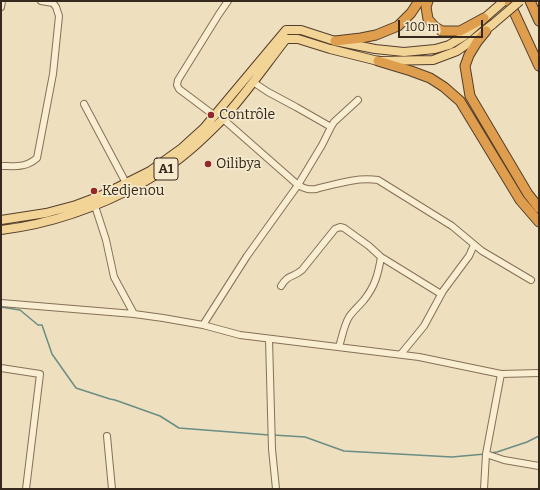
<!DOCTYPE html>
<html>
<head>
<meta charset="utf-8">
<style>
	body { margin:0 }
	#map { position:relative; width:540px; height:490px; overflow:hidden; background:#eedfbf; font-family:Bitter,serif }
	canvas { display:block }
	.frame { position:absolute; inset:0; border:2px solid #36281c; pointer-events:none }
	.scale { position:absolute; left:398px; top:20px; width:85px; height:18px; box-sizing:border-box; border:2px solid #36281c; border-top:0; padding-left:5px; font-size:12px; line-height:14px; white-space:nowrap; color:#36281c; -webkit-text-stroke:3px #f5eace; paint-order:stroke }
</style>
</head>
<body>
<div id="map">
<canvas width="540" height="490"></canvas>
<div class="frame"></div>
<div class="scale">100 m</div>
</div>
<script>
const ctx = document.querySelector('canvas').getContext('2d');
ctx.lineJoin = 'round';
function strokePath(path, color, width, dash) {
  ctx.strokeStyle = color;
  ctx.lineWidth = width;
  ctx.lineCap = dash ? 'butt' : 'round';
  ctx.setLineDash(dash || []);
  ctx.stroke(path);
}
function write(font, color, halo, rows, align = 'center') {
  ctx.font = font + ' Bitter,serif';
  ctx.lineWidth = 3.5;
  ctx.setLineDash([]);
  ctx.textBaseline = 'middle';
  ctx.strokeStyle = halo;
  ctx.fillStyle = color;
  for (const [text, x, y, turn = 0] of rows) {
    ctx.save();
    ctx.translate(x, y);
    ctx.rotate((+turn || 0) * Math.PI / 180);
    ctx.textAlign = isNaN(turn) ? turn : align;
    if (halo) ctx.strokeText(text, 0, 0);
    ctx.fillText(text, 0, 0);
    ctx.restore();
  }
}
strokePath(new Path2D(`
	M 1,307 L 20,310 L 38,325 L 42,325 L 52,354 L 76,388 L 110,399 L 115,400 L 160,416 L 179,428 L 269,435
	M 273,435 L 305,437 L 344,451 L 452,457 L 485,454
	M 490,453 L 497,452 L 527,442 L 539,436`), '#6a8d84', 1.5);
const minor = new Path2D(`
	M 1,7 L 2,1
	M 253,82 L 268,92 L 296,107 L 331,127 L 334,122 L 358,100
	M 84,104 L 126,183
	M 215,116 L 179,89 L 177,85 L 178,80 L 219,14 L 228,1
	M 223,119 L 298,185 C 305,189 309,190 316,189 C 336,184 357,177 378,180 L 452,226 L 482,251 L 531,280
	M 1,166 C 15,166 26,168 37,158 L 53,74 L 59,16 L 56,7 L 53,3 L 41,1
	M 95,206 L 106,240 L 114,277 L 134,314 L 163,318 L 203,325 L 240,335 L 419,357 L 501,374 L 539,373
	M 281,286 C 288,274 293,278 302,270 L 335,229 L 340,227 L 344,228 L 369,246 L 381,257 L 441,294
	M 1,303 L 134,314
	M 203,325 L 247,256 L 298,185 L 322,145 L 331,127
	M 269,339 L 272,449 L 276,489
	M 339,347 C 342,337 344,325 349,317 C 353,311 359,306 364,300 C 375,286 378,275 381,257
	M 401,354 L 424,326 L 443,291 L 463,264 L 469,256 L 474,245
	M 1,368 L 40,374 L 26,489
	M 107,436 L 112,489
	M 486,454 L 504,460 L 539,466
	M 484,489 L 486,454 L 501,374`);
const major = new Path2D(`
	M 1,220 L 46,213 L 76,205 L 100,196 L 150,171 L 182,148 L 204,128 L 286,30 L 301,30 L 335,41 L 375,49 L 404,52 L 435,49 L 449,45 L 464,36 L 504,1
	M 1,230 C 52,224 99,207 144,182 C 160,173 175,163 189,151 C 200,142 211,131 222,120 C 245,95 265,66 286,39 L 298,39 L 330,49 L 378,61 L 433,60 L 457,51 L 470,42 L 493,24`);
const highway = new Path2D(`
	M 428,1 L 426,7 L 428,19 L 435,27 L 442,31 L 460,31 L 484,18
	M 509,1 L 539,66
	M 530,1 L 539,21
	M 486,31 L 477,42 L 469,55 L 465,66 L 470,96 L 528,194 L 539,208
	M 335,41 L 361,38 L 376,35 L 398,26 L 411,13 L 419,1
	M 378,61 L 411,71 L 430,78 L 444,87 L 460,101 L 520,200 L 539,222`);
strokePath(minor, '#867057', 8);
strokePath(major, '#543e2c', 10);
strokePath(highway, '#543e2c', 11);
strokePath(minor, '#f9edd2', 6);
strokePath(major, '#f2d496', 8);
strokePath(highway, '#de9e4e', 9);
const majorBridge = new Path2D(`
	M 493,24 L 520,1`);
strokePath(majorBridge, '#543e2c', 10, []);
strokePath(majorBridge, '#f2d496', 8);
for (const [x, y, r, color] of [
	[211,115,4,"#952729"],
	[208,164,4,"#952729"],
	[94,191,4,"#952729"]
]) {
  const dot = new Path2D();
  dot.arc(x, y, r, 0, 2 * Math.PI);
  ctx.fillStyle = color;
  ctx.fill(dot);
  strokePath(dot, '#f5eace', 1.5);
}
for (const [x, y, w] of [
	[166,169,24]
]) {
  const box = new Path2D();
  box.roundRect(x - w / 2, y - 11, w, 22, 3);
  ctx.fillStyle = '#f5eace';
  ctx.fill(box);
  strokePath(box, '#36281c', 1);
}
write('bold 13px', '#36281c', null, [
	["A1",166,169]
]);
write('14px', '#36281c', '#f5eace', [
	["Contrôle",219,115],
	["Oilibya",216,164],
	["Kedjenou",102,191]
], 'left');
</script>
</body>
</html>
